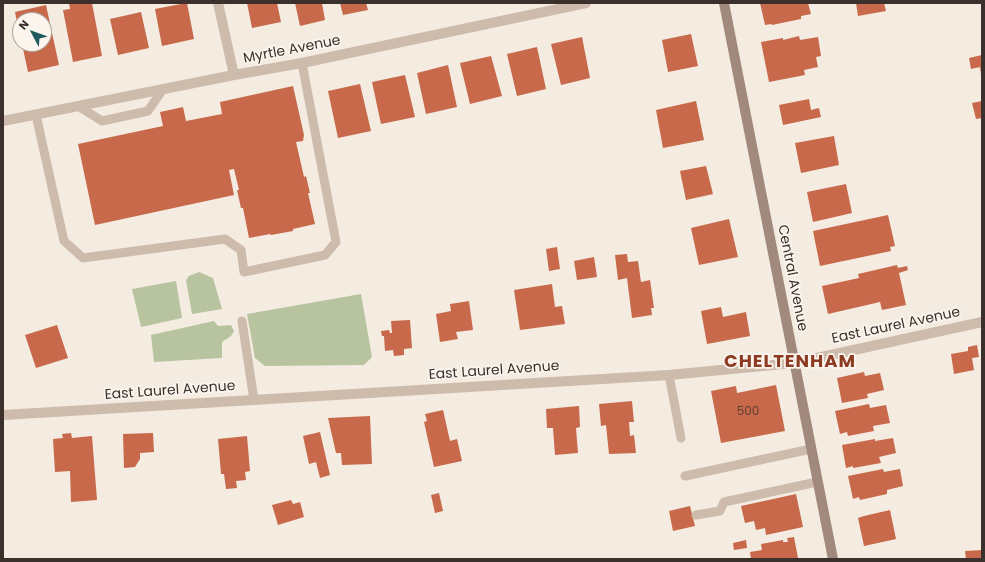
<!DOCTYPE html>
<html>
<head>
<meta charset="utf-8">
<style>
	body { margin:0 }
	#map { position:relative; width:985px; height:562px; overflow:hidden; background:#f4ebe1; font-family:Poppins,sans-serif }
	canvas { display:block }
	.frame { position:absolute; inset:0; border:4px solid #3b302b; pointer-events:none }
	.north { position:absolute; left:12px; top:12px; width:40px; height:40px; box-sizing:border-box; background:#fbf5ee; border:1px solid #aea6a0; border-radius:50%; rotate:311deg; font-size:11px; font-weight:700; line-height:16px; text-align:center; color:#3b302b }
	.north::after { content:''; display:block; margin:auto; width:14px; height:18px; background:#1f5a5e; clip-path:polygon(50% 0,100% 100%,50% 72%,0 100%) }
</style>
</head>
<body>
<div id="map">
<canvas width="985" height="562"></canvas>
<div class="frame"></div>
<div class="north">N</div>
</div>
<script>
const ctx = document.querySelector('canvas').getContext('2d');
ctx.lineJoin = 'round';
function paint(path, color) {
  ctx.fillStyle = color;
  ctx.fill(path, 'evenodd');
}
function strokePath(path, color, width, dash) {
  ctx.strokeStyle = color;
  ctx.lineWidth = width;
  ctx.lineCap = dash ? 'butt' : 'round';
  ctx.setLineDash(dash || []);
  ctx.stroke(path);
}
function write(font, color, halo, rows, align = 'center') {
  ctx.font = font + ' Poppins,sans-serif';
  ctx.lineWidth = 3.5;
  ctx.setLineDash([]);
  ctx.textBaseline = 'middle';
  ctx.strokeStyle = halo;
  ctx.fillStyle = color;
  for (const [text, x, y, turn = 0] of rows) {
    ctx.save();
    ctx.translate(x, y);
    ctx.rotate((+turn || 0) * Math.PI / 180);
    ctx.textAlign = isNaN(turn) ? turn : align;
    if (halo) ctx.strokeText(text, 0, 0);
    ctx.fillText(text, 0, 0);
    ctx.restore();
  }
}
paint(new Path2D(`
	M 199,272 L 213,278 L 222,309 L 192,314 L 186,280 L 189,276 Z
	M 176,281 L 182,318 L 141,327 L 132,289 Z
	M 361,294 L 372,357 L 364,365 L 265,366 L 255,358 L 247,314 Z
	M 214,321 L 218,326 L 231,325 L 234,331 L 231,336 L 222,342 L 222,358 L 154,362 L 151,335 Z`), '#b8c4a0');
paint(new Path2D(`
	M 69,3 L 92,3 L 102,56 L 73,62 L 63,10 L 70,9 Z
	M 186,3 L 187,3 L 194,39 L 162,46 L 155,9 Z
	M 247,3 L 277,3 L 281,22 L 252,28 Z
	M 295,3 L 322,3 L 325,20 L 300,26 Z
	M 340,3 L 366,3 L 368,10 L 343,15 Z
	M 760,3 L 808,3 L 811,14 L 801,16 L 801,19 L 772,25 L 771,24 L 765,25 Z
	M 856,3 L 884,3 L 886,11 L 858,16 Z
	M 46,5 L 59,65 L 28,72 L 22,44 L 44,44 L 44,20 L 20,20 L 19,31 L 15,12 Z
	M 141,12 L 149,48 L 118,55 L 110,19 Z
	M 691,34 L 698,66 L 668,72 L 662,40 Z
	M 799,36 L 800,40 L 818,37 L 821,56 L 816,57 L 818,67 L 804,70 L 805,75 L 769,82 L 761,42 L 783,38 L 783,40 Z
	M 582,37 L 590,78 L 561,85 L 551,44 Z
	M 537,47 L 546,89 L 517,96 L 507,54 Z
	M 982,55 L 982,74 L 981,74 L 980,67 L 971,69 L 969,58 Z
	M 491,56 L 502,96 L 470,104 L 460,63 Z
	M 448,65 L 457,107 L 426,114 L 417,73 Z
	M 405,75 L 415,117 L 381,124 L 372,82 Z
	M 360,84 L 371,131 L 338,138 L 328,91 Z
	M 293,86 L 304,135 L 303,141 L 296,142 L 304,177 L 306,176 L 310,193 L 308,193 L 315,224 L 293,229 L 293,231 L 271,235 L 270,234 L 249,238 L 243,208 L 241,208 L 237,190 L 239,190 L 234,169 L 229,170 L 234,195 L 95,225 L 78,144 L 163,126 L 160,112 L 183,107 L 186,121 L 222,114 L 220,102 Z
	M 809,99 L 811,110 L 819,108 L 821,117 L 783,125 L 779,105 Z
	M 696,101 L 704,140 L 663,148 L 656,110 Z
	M 982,101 L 982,118 L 976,119 L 972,103 Z
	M 834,136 L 839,165 L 801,173 L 795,143 Z
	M 706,166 L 713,194 L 686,200 L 680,171 Z
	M 846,184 L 852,213 L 813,222 L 807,192 Z
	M 888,215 L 895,246 L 890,247 L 891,251 L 820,266 L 813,231 Z
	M 729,219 L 738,257 L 699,265 L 691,228 Z
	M 557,247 L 560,269 L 549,271 L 546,249 Z
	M 627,254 L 628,262 L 638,261 L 641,282 L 650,280 L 654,308 L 651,308 L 652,315 L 632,318 L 627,278 L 618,280 L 615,255 Z
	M 594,257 L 597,277 L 577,280 L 574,261 Z
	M 897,265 L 898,268 L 907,266 L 908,270 L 899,273 L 906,305 L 882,310 L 880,302 L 828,314 L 822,286 L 859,278 L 858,274 Z
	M 552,284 L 555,307 L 562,306 L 565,324 L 520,330 L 514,290 Z
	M 469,301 L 473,330 L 456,332 L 458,339 L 440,342 L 436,314 L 451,311 L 450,304 Z
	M 721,307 L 723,317 L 746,312 L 750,336 L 707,344 L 701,311 Z
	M 410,320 L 412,348 L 404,349 L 404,355 L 394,356 L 393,350 L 385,351 L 384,336 L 382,336 L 381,331 L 389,330 L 390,333 L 392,333 L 391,321 Z
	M 57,325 L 68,358 L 36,368 L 25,335 Z
	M 977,345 L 979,357 L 972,358 L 974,370 L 954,374 L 951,354 L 968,351 L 968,347 Z
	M 864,372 L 865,376 L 880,373 L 884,390 L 867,394 L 868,398 L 842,403 L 837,378 Z
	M 776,385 L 785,431 L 721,443 L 711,391 L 736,386 L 737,393 Z
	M 632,401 L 634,422 L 629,422 L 630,436 L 634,435 L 636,453 L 609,454 L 606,425 L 601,426 L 599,404 Z
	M 869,404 L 870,408 L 886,405 L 890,423 L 873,426 L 874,431 L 848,436 L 847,432 L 840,434 L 835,411 Z
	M 579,406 L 580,427 L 576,428 L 578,453 L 555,455 L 553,428 L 547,428 L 546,409 Z
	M 443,410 L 450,441 L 457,439 L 462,461 L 434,467 L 424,422 L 427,421 L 425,414 Z
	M 370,416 L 372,464 L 342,465 L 341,453 L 336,453 L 328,418 Z
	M 320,432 L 330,475 L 320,478 L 316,462 L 309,464 L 303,436 Z
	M 71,433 L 72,438 L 92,436 L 97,500 L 71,502 L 70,471 L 55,472 L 53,439 L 63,438 L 62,434 Z
	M 153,433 L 154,452 L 140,453 L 140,459 L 135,467 L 124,468 L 123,434 Z
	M 247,436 L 250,471 L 245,472 L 246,480 L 236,481 L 237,488 L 226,489 L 224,474 L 221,474 L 218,439 Z
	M 893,438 L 896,453 L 879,457 L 881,463 L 853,468 L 853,466 L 846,468 L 842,445 L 875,439 L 875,441 Z
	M 883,469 L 884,472 L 900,469 L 903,486 L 887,490 L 887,494 L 860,500 L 859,497 L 853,499 L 848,476 Z
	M 439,493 L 443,511 L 435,513 L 431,495 Z
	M 796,494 L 803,527 L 766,535 L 765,528 L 756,530 L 754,521 L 745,523 L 741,506 Z
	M 291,500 L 293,504 L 300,502 L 304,517 L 278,525 L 272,505 Z
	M 690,506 L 695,526 L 673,531 L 669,511 Z
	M 890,510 L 896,539 L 864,546 L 858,518 L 864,516 Z
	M 794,537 L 798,558 L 751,559 L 750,552 L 762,550 L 761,544 L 783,540 L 783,542 L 788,542 L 787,538 Z
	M 746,540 L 747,548 L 734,550 L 733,543 Z
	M 982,550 L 982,559 L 966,559 L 965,551 Z`), '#c8694b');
strokePath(new Path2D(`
	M 78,106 L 102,121 L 148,111 L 163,89
	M 36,115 L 64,241 L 83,258 L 225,239 L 241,250 L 244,272 L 325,255 L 336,242 L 302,63
	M 242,321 L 254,400
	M 669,375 L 681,438
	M 685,476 L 811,449
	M 696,515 L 720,511 L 724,502 L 817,482`), '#cdbbac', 9);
strokePath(new Path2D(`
	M 218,3 L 234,75
	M 3,121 L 234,75 L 302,63 L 586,3
	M 3,415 L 669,375 L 794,363 L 982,322`), '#cdbbac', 10);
strokePath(new Path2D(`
	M 724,3 L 833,559`), '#a18a7d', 10);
write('12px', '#5e3e33', null, [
	["500",748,412]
]);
write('14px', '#3b302b', '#fbf5ee', [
	["Myrtle Avenue",292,50,-11],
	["Central Avenue",792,278,79],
	["East Laurel Avenue",896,326,-12],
	["East Laurel Avenue",494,371,-4],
	["East Laurel Avenue",170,391,-4]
]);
ctx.letterSpacing = '1px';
write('bold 18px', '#8c3b22', '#fbf5ee', [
	["CHELTENHAM",790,362]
]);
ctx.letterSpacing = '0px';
</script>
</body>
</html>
